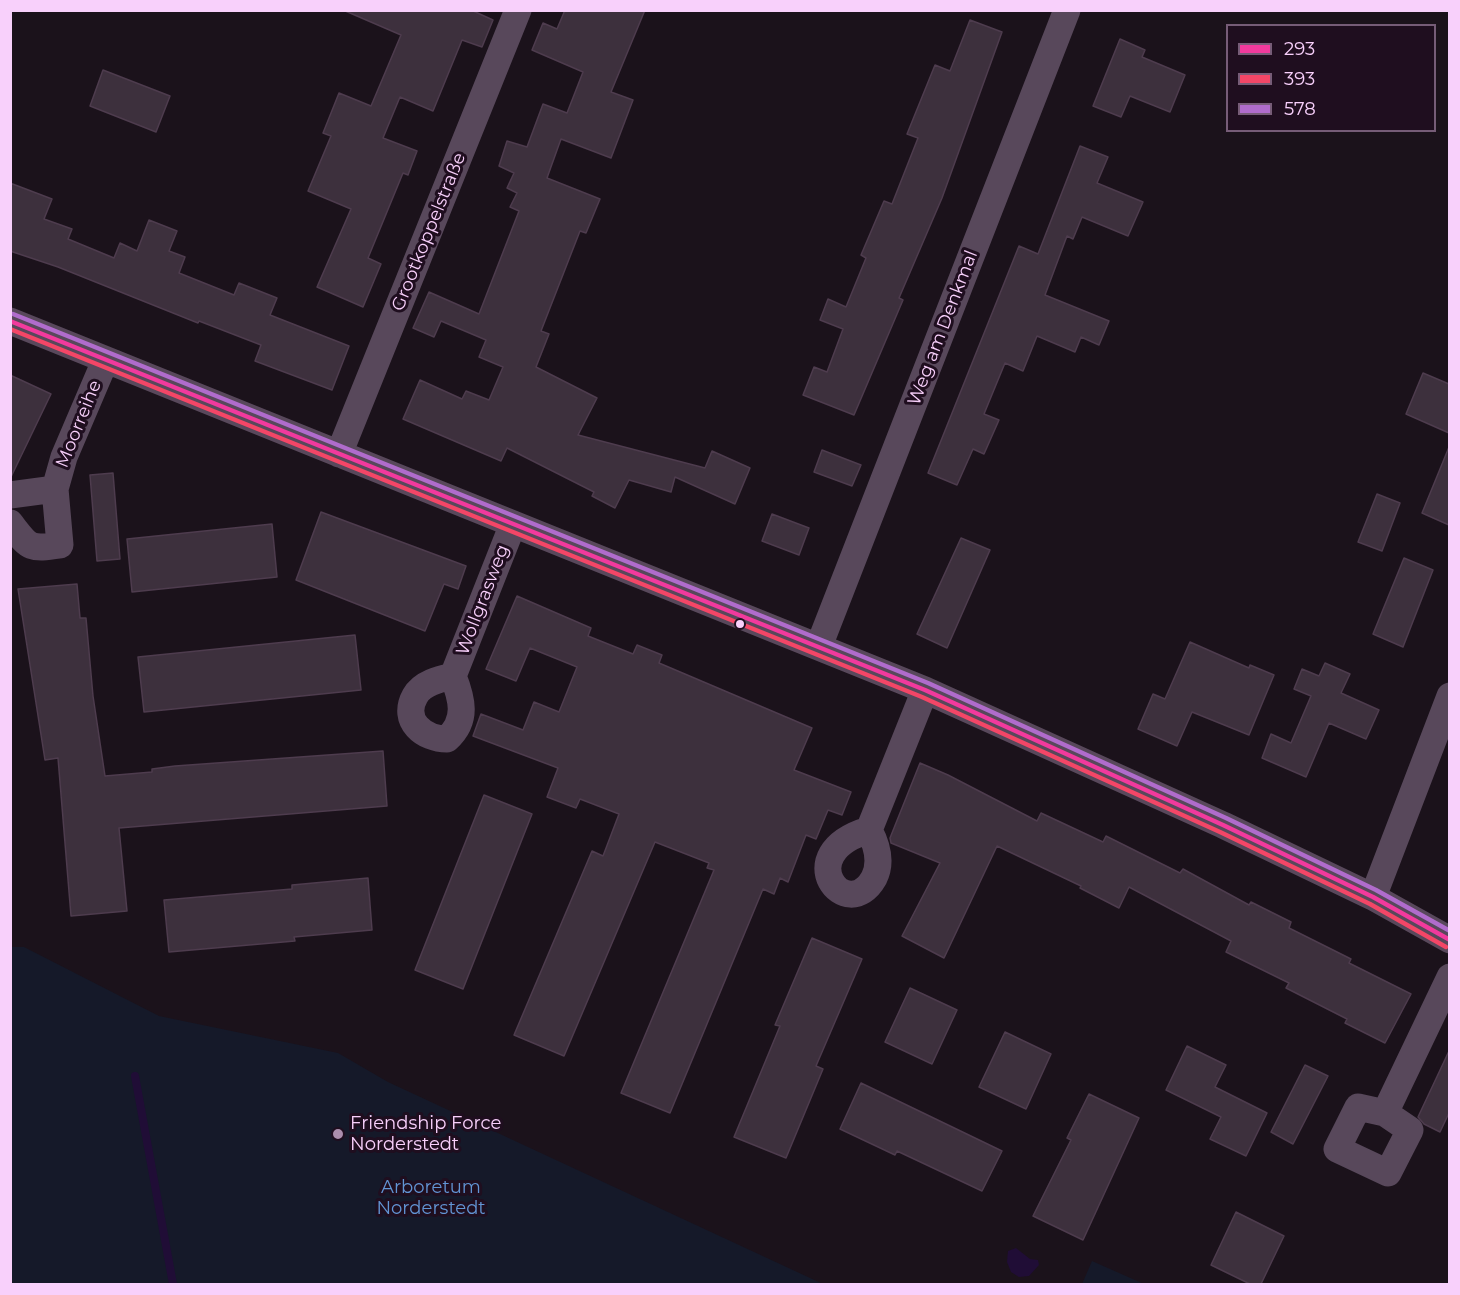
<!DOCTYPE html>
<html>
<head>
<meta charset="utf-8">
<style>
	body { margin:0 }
	#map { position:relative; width:1460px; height:1295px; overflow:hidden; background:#1b121b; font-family:Montserrat,sans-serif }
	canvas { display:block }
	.frame { position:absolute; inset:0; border:12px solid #f8d0fb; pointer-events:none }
	.legend { position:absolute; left:1226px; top:24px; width:210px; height:108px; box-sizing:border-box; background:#1f0e1f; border:2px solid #765c77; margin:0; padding:8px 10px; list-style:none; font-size:18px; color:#f8d0fb }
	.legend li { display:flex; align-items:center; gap:12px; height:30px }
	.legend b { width:30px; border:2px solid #765c77 }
</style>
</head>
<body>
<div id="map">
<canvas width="1460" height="1295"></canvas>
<div class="frame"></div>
<ul class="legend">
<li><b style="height:8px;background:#f13a9d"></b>293</li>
<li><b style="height:8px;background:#f34667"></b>393</li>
<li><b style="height:8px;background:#b06ccc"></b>578</li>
</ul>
</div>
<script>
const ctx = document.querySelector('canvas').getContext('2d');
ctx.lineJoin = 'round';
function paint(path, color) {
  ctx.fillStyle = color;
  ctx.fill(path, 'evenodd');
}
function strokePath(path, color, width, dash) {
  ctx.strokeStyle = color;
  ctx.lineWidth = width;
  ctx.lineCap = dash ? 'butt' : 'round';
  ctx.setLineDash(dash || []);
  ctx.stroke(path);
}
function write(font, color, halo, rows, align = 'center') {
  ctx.font = font + ' Montserrat,sans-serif';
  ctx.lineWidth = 6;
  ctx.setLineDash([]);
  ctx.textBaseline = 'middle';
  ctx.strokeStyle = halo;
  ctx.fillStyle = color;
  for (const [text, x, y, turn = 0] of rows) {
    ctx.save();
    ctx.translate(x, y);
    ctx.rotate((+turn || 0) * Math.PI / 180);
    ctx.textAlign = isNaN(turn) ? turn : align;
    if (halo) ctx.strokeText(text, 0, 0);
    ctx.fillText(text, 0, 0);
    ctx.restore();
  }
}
paint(new Path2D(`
	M 11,947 L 24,947 L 159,1016 L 338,1053 L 388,1082 L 823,1284 L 11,1284 Z
	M 1092,1261 L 1144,1284 L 1082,1284 Z`), '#151929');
paint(new Path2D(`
	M 1016,1248 L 1030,1259 L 1038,1260 L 1039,1265 L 1029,1276 L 1019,1277 L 1011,1272 L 1007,1262 L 1008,1251 Z`), '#200d36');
strokePath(new Path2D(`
	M 135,1076 L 173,1284`), '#200d36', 8);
const building = new Path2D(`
	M 343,10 L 471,10 L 493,20 L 482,47 L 462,40 L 433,111 L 400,97 L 383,138 L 417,151 L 408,175 L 403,173 L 368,258 L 381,264 L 363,307 L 317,287 L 351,209 L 308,191 L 331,136 L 323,133 L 339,93 L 371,106 L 401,35 Z
	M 565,10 L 645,10 L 611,92 L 633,100 L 611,158 L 561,139 L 547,178 L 600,199 L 586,233 L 580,231 L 541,331 L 549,334 L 536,367 L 597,398 L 578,435 L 705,468 L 712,451 L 750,468 L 735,504 L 675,477 L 671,492 L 629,480 L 615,508 L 592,496 L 594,492 L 507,448 L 501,461 L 403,419 L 420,380 L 462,399 L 466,391 L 489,400 L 503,367 L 479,357 L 486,340 L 441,321 L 434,337 L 413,328 L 429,292 L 479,314 L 519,211 L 510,207 L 517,193 L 507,188 L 514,173 L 499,166 L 507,141 L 527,147 L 543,104 L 567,113 L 583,72 L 532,50 L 543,23 L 557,29 Z
	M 970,20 L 1002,32 L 942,198 L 899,298 L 903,300 L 854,415 L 803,395 L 814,367 L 827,372 L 843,329 L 820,320 L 828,299 L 846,307 L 866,258 L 861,255 L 884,201 L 892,204 L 918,138 L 907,134 L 935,65 L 950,71 Z
	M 1120,39 L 1145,50 L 1142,57 L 1185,75 L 1170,112 L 1130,96 L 1121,117 L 1093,106 Z
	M 103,70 L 170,96 L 156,132 L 90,106 Z
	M 1080,146 L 1108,157 L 1097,183 L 1143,202 L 1128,236 L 1082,217 L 1073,239 L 1067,236 L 1045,295 L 1109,321 L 1099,345 L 1081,337 L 1075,352 L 1037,336 L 1023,371 L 1005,363 L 984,414 L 999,420 L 984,454 L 973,449 L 957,485 L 928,473 L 1019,246 L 1038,254 Z
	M 10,183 L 52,199 L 44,219 L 72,229 L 68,239 L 114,258 L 120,243 L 137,251 L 149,220 L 177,231 L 169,251 L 185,257 L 179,273 L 234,295 L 239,283 L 277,298 L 270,315 L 349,346 L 332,390 L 255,361 L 261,345 L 199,321 L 198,323 L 58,267 L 10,251 Z
	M 1423,373 L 1449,384 L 1449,433 L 1406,414 Z
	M 10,375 L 51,394 L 10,479 Z
	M 1449,447 L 1449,525 L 1422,513 Z
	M 822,450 L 861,465 L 852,486 L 814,472 Z
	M 113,473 L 120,559 L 97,561 L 90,475 Z
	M 1377,494 L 1400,503 L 1382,551 L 1358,542 Z
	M 321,512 L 466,566 L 458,589 L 444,584 L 425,631 L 296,580 Z
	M 772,514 L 809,528 L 799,555 L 762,541 Z
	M 272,524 L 277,577 L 132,592 L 127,539 Z
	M 961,538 L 990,550 L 947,648 L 917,634 Z
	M 1404,558 L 1433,570 L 1403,647 L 1373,634 Z
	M 77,584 L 80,618 L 86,618 L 93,696 L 105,776 L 152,772 L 152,769 L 175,766 L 383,751 L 387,806 L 119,828 L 127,911 L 71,916 L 58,758 L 45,760 L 18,589 Z
	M 517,596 L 591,628 L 588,636 L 633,654 L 637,645 L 662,655 L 659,663 L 812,728 L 794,770 L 851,792 L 842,815 L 828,810 L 816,839 L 806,835 L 788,882 L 780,878 L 774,894 L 763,889 L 670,1113 L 621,1093 L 714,870 L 707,868 L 709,863 L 655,842 L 564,1056 L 514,1035 L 592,851 L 603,856 L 619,814 L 580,799 L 576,808 L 547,797 L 558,768 L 473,736 L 481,714 L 523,730 L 534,702 L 559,712 L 577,667 L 530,648 L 516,681 L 486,669 Z
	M 355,635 L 361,690 L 144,712 L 138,657 Z
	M 1190,642 L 1249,668 L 1250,665 L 1274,675 L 1249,735 L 1192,712 L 1177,746 L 1138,729 L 1153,694 L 1165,699 Z
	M 1325,663 L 1350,674 L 1341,693 L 1379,710 L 1366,739 L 1329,723 L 1306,777 L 1262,758 L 1271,734 L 1291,743 L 1311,696 L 1294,689 L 1302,669 L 1319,676 Z
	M 920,763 L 948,775 L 1037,821 L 1041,813 L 1103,842 L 1106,836 L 1180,873 L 1183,869 L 1249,905 L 1251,902 L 1291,922 L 1289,928 L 1351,959 L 1349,963 L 1411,994 L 1385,1043 L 1345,1023 L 1347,1019 L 1286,988 L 1289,983 L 1226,952 L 1231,941 L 1129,887 L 1119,908 L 1080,888 L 1081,886 L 997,846 L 944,958 L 902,936 L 940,863 L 891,843 L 890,838 Z
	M 484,795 L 532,814 L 463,989 L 415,970 Z
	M 368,878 L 372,930 L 294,937 L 295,941 L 169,952 L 164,900 L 292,889 L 292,885 Z
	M 812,938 L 862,959 L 816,1066 L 823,1069 L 786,1158 L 734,1137 L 780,1026 L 775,1025 Z
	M 910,988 L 957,1010 L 932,1064 L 885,1042 Z
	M 1005,1032 L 1051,1054 L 1026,1109 L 979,1087 Z
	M 1187,1046 L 1226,1065 L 1215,1087 L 1267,1113 L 1246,1156 L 1210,1139 L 1221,1117 L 1166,1090 Z
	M 1449,1051 L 1449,1113 L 1440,1132 L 1424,1124 L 1418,1117 Z
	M 1305,1065 L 1328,1076 L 1293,1144 L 1271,1132 Z
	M 861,1083 L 1002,1151 L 982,1191 L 897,1151 L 895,1155 L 840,1129 Z
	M 1089,1094 L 1139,1118 L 1083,1240 L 1033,1216 L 1071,1140 L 1067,1138 Z
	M 1236,1212 L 1284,1236 L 1261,1284 L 1250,1284 L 1211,1265 Z`);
paint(building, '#3d303d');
strokePath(building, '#4e3c4e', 1.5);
strokePath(new Path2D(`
	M 10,321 L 925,690 L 1223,825 L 1373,897 L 1450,940
	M 339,454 L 518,10
	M 10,495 L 55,489
	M 10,523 C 29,547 28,550 60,545 L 55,489 L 64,457 L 105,361
	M 819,646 L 1067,10
	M 453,676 C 440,679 422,683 415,696 C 401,721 424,739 447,739 C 468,720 462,699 453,676 L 513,524
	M 869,830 C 788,854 847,926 874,878 C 882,862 877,845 869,830 L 925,690
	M 1373,897 L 1450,696
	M 1358,1107 L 1385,1113 L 1410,1130 L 1388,1173 L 1337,1149 Z
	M 1385,1113 L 1450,977`), '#58485b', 27);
strokePath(new Path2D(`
	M 10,321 L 925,690 L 1223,825 L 1373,897 L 1450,940`), '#f13a9d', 4.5);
strokePath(new Path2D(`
	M 10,329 L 922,697 L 1220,832 L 1370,904 L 1446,947`), '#f34667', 4.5);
strokePath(new Path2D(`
	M 13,314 L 928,683 L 1226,818 L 1376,890 L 1450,931`), '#b06ccc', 4.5);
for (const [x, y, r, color] of [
	[740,624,5,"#f8d0fb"],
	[338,1134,6,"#ab8ead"]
]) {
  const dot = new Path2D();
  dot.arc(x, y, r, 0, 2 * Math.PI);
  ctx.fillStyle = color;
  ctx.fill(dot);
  strokePath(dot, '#1f0e1f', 2);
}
write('18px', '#f8d0fb', '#1f0e1f', [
	["Grootkoppelstraße",429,232,-68],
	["Weg am Denkmal",943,328,-69],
	["Moorreihe",79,424,-68],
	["Wollgrasweg",483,600,-69]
]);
write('18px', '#f8d0fb', '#1f0e1f', [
	["Friendship Force",350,1124],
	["Norderstedt",350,1145]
], 'left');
write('18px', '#6295d5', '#1f0e1f', [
	["Arboretum",431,1188],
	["Norderstedt",431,1209]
]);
</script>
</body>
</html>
